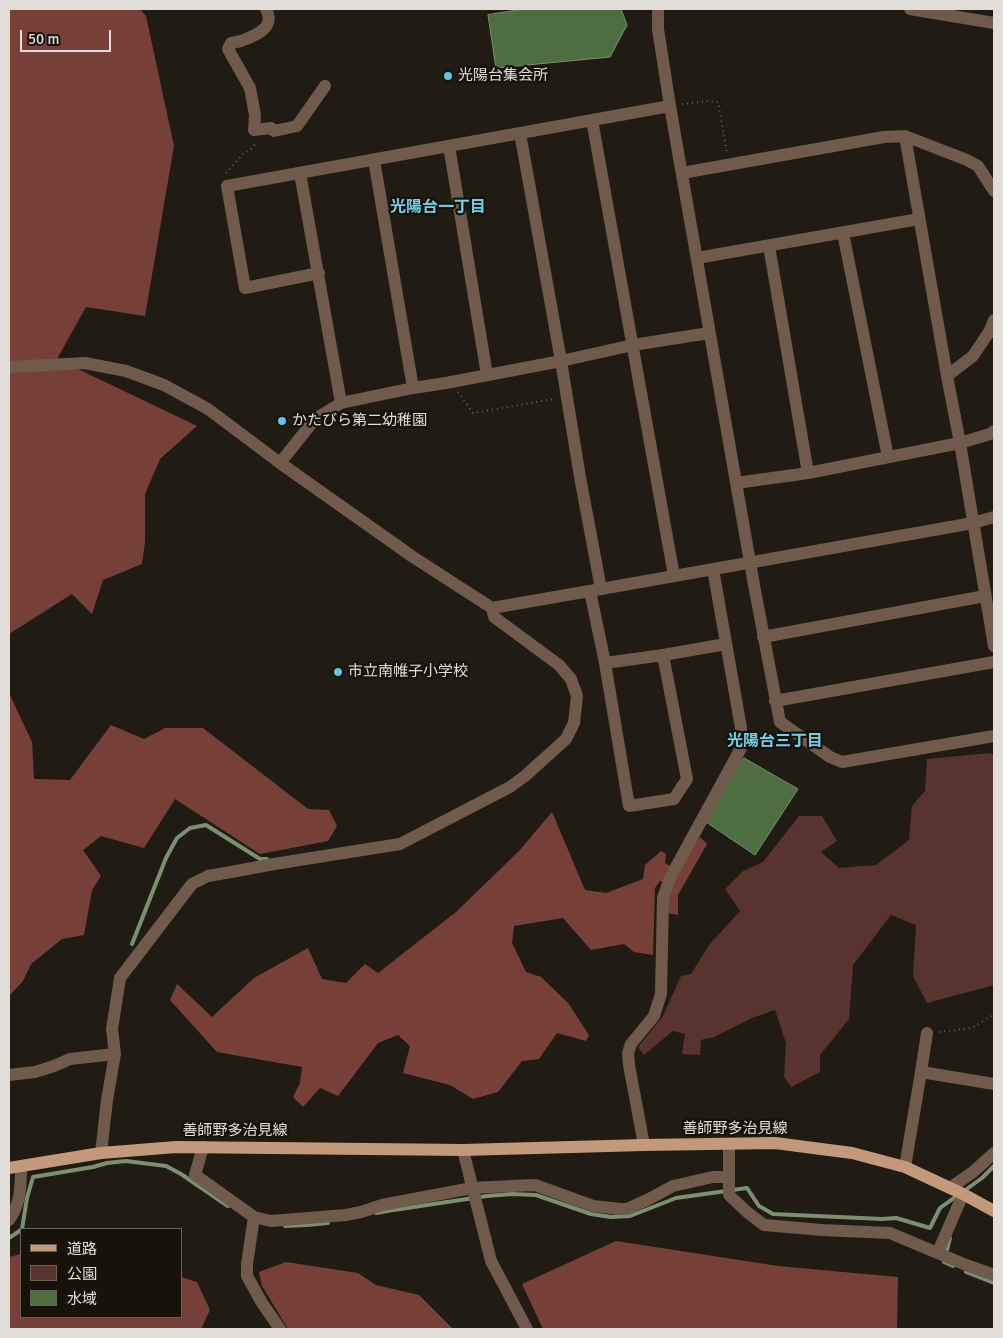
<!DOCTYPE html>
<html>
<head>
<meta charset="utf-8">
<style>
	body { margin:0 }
	#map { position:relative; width:1003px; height:1338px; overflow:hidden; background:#201c13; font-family:Signika,"Noto Sans JP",sans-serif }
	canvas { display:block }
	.frame { position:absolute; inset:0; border:10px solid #e1ded9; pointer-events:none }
	.legend { position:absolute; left:20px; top:1228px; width:162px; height:90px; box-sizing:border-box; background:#17120a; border:1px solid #68645d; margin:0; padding:6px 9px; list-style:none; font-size:15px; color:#e1ded9 }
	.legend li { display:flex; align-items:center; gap:10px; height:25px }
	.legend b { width:25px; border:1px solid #68645d }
	.scale { position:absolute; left:20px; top:30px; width:91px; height:22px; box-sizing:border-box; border:2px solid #e1ded9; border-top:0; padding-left:6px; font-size:15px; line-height:18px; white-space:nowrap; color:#e1ded9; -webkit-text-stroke:4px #17120a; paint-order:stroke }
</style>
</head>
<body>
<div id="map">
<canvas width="1003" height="1338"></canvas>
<div class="frame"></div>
<ul class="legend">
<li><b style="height:6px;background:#c4997b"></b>道路</li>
<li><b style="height:14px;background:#59332e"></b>公園</li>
<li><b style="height:14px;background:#4e6e41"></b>水域</li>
</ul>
<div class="scale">50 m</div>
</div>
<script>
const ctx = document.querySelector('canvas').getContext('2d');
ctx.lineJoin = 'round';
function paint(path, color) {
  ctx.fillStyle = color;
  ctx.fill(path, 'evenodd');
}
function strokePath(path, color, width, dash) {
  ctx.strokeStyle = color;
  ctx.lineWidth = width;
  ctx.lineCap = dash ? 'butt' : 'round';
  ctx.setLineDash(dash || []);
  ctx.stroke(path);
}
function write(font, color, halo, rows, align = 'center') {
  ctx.font = font + ' Signika,"Noto Sans JP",sans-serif';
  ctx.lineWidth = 4.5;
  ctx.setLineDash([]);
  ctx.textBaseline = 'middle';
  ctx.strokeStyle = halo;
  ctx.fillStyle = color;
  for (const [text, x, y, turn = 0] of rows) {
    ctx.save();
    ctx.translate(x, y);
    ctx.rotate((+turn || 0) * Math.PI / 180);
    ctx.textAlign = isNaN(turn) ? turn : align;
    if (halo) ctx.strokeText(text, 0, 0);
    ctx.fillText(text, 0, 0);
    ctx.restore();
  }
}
paint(new Path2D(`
	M 990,753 L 994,755 L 994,985 L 927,1003 L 913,976 L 916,925 L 891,915 L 853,965 L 849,1019 L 820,1055 L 820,1072 L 791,1087 L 784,1077 L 786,1043 L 775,1010 L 752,1018 L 714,1037 L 701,1040 L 700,1055 L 682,1054 L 685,1034 L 673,1031 L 644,1055 L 638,1047 L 663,1016 L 681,976 L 691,974 L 709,945 L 740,911 L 725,889 L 743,871 L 763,862 L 799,816 L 822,816 L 837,841 L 821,852 L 839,868 L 876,865 L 909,840 L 912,806 L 925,791 L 927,759 Z`), '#59332e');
paint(new Path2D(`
	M 9,9 L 140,9 L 146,16 L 174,146 L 145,316 L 86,307 L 57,359 L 197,426 L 160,459 L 145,494 L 145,542 L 142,564 L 103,580 L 92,614 L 72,594 L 9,634 Z
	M 9,693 L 32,742 L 34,779 L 70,780 L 111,725 L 144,739 L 165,728 L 203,728 L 308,809 L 329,810 L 337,826 L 328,841 L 260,854 L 175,799 L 144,848 L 101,836 L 83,850 L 101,876 L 92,890 L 84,935 L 62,939 L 31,964 L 23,981 L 9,996 Z
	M 552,812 L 585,890 L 606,893 L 643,879 L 645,865 L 661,851 L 666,854 L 665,863 L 677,870 L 700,837 L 707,844 L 678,895 L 678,915 L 667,913 L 670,885 L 660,881 L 655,888 L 653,955 L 634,952 L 624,944 L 591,950 L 563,918 L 514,926 L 512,943 L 526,972 L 541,977 L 568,1003 L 589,1035 L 586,1041 L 557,1033 L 539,1059 L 522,1061 L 498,1092 L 473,1099 L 450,1085 L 403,1073 L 410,1046 L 398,1035 L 378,1043 L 338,1096 L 320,1088 L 303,1107 L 293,1097 L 300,1083 L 302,1067 L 217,1052 L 170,1000 L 177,984 L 212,1017 L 254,978 L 308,948 L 322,979 L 346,983 L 365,964 L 378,973 L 456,912 L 519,851 Z
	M 616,1241 L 778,1266 L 898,1277 L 897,1329 L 543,1329 L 522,1284 Z
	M 21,1254 L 21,1317 L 181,1317 L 181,1277 L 197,1282 L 210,1310 L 201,1329 L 9,1329 L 9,1257 Z
	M 286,1262 L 358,1273 L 376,1285 L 419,1295 L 453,1329 L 288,1329 L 262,1286 L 259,1272 Z`), '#764038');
const water = new Path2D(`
	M 524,9 L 621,9 L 627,25 L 610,57 L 496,68 L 488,15 Z
	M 744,758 L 798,789 L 755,855 L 703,820 Z`);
paint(water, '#4e6e41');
strokePath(water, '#7a906f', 1);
strokePath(new Path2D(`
	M 132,944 L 166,858 L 177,838 L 190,828 L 206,825 L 260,859 L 267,859 L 268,863
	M 732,1190 L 747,1188 L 759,1206 L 773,1214 L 882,1219 L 896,1218 L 930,1228 L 940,1208 L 958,1195
	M 964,1191 L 982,1178 L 994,1166
	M 376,1213 L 387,1211 L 487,1196 L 512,1194 L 536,1195 L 591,1214 L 611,1217 L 630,1216 L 676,1198 L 726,1191
	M 285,1226 L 307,1225 L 328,1223
	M 22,1229 L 27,1198 L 33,1177 L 93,1167 L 107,1163 L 126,1161 L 166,1166 L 181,1174 L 228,1206
	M 9,1238 L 21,1230
	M 950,1238 L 944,1262 L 953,1266
	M 966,1272 L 994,1283`), '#7a906f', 4);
strokePath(new Path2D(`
	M 682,104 L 708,101 L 718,102 L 727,153
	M 226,173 L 245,152 L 249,151 L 257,142
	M 458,392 L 473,413 L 554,399
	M 939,1032 L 972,1028 L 994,1014`), '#635f57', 2, [1, 4]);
strokePath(new Path2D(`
	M 266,9 C 268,13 270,20 267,25 C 262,34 241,42 231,43 L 228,49 L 250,88 L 255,115 L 254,130 L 271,128 L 274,131 L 297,126 L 325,86
	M 658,9 L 658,29 L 670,106 L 754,585 L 780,722 L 830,757 L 842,762 L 994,736
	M 910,9 L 994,23
	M 592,120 L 674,576
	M 520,133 L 561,361 L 580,477 L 601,589
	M 905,136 L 947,376 L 960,443 L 994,646
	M 449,146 L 487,375
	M 374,160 L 413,388
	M 300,173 L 341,403
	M 682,173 L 884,137 L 905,136 L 967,160 L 978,166 L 994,191
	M 843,233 L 888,457
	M 769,246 L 808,473
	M 697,258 L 919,219
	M 319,273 L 245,288 L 227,186 L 670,106
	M 9,367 L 85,363 L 126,371 L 164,385 L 208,409 L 280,463 L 413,557 L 492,608 L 601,589 L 973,523 L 994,517
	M 947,376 L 973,356 L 989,332 L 994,320
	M 280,463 L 315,419 L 341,403 L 413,388 L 446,383 L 561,361 L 633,345 L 709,333
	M 736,483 L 808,473 L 960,443 L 990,434 L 994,431
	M 590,591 L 605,663 L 629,806 L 674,799 L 687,779 L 663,655
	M 763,637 L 985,596
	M 605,663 L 663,655 L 726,644
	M 775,701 L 994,662
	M 921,1072 L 927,1033
	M 9,1075 L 35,1072 L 54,1066 L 70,1059 L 115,1054
	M 729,1144 L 729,1195 L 747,1212 L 764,1225 L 822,1230 L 890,1233 L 966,1265 L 994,1275
	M 644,1145 L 629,1065 L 628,1053 L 631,1044 L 654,1016 L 661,994 L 663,898 L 670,878 L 741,748 L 741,728 L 713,569
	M 203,1147 L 195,1175 L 254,1217 L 271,1221 L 346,1215 L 361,1212 L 382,1205 L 472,1188 L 512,1186 L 535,1185 L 593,1206 L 620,1209 L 627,1209 L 649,1199 L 673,1186 L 713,1177 L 729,1177
	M 463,1150 L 491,1261 L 527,1329
	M 101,1153 L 107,1100 L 115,1054 L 112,1029 L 120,978 L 192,884 L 208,876 L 231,872 L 274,864 L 400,844 L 510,787 L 525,776 L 566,739 L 574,723 L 577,696 L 571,679 L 559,665 L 494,617 L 492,608
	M 905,1167 L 921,1072 L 994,1084
	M 950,1188 L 973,1172 L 994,1153
	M 254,1217 L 247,1264 L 247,1276 L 262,1303 L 280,1329
	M 9,1220 C 21,1204 21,1185 21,1166
	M 938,1252 L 963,1194`), '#6f5a4c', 12);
strokePath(new Path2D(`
	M 9,1168 L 101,1153 L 176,1147 L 463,1150 L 644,1145 L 775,1143 L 852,1153 L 905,1167 L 963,1194 L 994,1211`), '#c4997b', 12);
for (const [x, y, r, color] of [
	[448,76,5,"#5ac8e5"],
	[282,421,5,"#5ac8e5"],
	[338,672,5,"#5ac8e5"]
]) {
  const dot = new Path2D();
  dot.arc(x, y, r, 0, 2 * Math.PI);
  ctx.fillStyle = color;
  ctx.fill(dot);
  strokePath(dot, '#17120a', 2);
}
write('15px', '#e1ded9', '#17120a', [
	["光陽台集会所",458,76],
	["かたびら第二幼稚園",292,421],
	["市立南帷子小学校",348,672]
], 'left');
write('15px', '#e1ded9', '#17120a', [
	["善師野多治見線",735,1129],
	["善師野多治見線",235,1131]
]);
write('bold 16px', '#6fd1ed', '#17120a', [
	["光陽台一丁目",438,208],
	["光陽台三丁目",775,742]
]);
</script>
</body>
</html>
